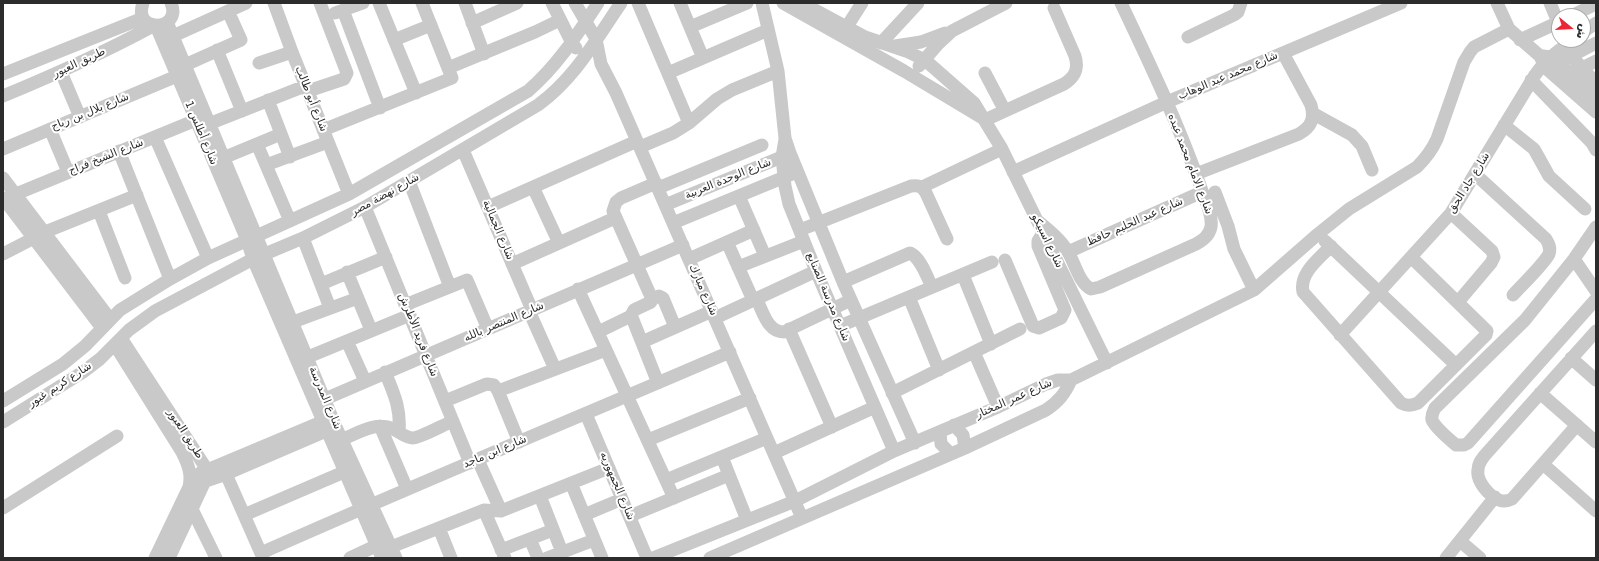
<!DOCTYPE html>
<html>
<head>
<meta charset="utf-8">
<style>
	body { margin:0 }
	#map { position:relative; width:1599px; height:561px; overflow:hidden; background:#fff; font-family:"DejaVu Sans","Noto Naskh Arabic",sans-serif }
	canvas { display:block }
	.frame { position:absolute; inset:0; border:4px solid #2c2c2c; pointer-events:none }
	.north { position:absolute; left:1551px; top:8px; width:40px; height:40px; box-sizing:border-box; background:#fff; border:1px solid #ababab; border-radius:50%; rotate:108deg; font-size:11px; font-weight:700; line-height:16px; text-align:center; color:#2c2c2c }
	.north::after { content:''; display:block; margin:auto; width:14px; height:18px; background:#ec2537; clip-path:polygon(50% 0,100% 100%,50% 72%,0 100%) }
</style>
</head>
<body>
<div id="map">
<canvas width="1599" height="561"></canvas>
<div class="frame"></div>
<div class="north">ش</div>
</div>
<script>
const ctx = document.querySelector('canvas').getContext('2d');
ctx.lineJoin = 'round';
function strokePath(path, color, width, dash) {
  ctx.strokeStyle = color;
  ctx.lineWidth = width;
  ctx.lineCap = dash ? 'butt' : 'round';
  ctx.setLineDash(dash || []);
  ctx.stroke(path);
}
function write(font, color, halo, rows, align = 'center') {
  ctx.font = font + ' "DejaVu Sans","Noto Naskh Arabic",sans-serif';
  ctx.lineWidth = 4;
  ctx.setLineDash([]);
  ctx.textBaseline = 'middle';
  ctx.strokeStyle = halo;
  ctx.fillStyle = color;
  for (const [text, x, y, turn = 0] of rows) {
    ctx.save();
    ctx.translate(x, y);
    ctx.rotate((+turn || 0) * Math.PI / 180);
    ctx.textAlign = isNaN(turn) ? turn : align;
    if (halo) ctx.strokeText(text, 0, 0);
    ctx.fillText(text, 0, 0);
    ctx.restore();
  }
}
strokePath(new Path2D(`
	M 143,3 C 132,34 183,31 171,3
	M 274,3 L 292,52 L 349,194
	M 379,3 L 416,93
	M 465,3 L 484,54
	M 552,3 L 572,43 L 576,48
	M 575,3 L 596,39 L 601,64 L 616,93 L 637,141 L 802,518
	M 638,3 L 689,123
	M 680,3 L 703,58
	M 762,3 L 778,71 L 785,138 L 790,153 L 843,282 L 915,443
	M 783,3 L 904,71 L 984,119
	M 802,3 L 865,37 L 906,51 L 925,60 L 974,103 L 1002,149 L 1107,363
	M 1497,3 L 1509,29 L 1540,56 L 1543,63 L 1547,69 L 1596,112
	M 1550,3 L 1558,22
	M 343,10 L 380,108
	M 335,13 L 363,3
	M 1571,16 L 1596,4
	M 167,22 L 336,427 L 396,558
	M 472,23 L 517,3
	M 156,26 L 247,240 L 253,259 L 382,558
	M 690,27 L 747,3
	M 846,28 L 862,3
	M 1583,32 L 1596,23
	M 173,36 L 246,3
	M 1188,37 L 1234,15 L 1238,12 L 1241,3
	M 394,40 L 431,25
	M 1520,40 L 1559,22
	M 881,43 L 918,3
	M 895,46 L 921,42 L 945,33
	M 217,50 L 242,111
	M 1566,50 L 1596,83
	M 1543,56 L 1550,57 L 1558,62 L 1596,97
	M 259,63 L 292,52
	M 185,65 L 241,40 L 228,11
	M 919,66 L 938,44 L 952,31 L 1006,3
	M 1550,67 L 1596,43
	M 448,68 L 535,32 L 560,20
	M 1582,68 L 1596,61
	M 61,72 L 80,117
	M 668,73 L 768,30
	M 985,73 L 1005,111
	M 3,74 L 143,18
	M 1531,80 L 1592,143 L 1596,150
	M 308,91 L 344,79 L 347,73 L 320,3
	M 3,96 C 54,75 105,52 153,26
	M 268,100 L 290,157
	M 1314,114 L 1352,135 L 1362,146 L 1372,170
	M 985,120 L 1064,84 C 1075,77 1079,69 1075,56 L 1054,8
	M 1504,125 L 1534,149 L 1549,176 L 1585,209
	M 201,127 L 305,86
	M 50,129 L 68,172
	M 323,130 L 452,78 L 422,3
	M 155,137 L 208,258
	M 785,139 L 782,157 L 785,186 L 789,204 L 816,271 L 894,451
	M 257,144 L 290,221
	M 640,147 L 673,133 L 689,123 L 717,99 L 732,90 L 778,71
	M 3,149 L 177,76
	M 463,150 L 532,310
	M 119,151 L 170,279
	M 223,158 L 281,134
	M 266,165 L 328,142
	M 1013,172 L 1167,102 L 1401,3
	M 1196,174 L 1299,134 C 1311,127 1315,119 1311,105 L 1283,53
	M 1475,174 L 1546,239 C 1549,244 1551,248 1549,254 C 1544,264 1521,286 1513,295
	M 3,178 L 110,319
	M 409,181 L 450,287
	M 533,187 L 559,243
	M 922,187 L 1002,149
	M 658,188 L 762,145
	M 1215,192 L 1228,226 L 1234,249 L 1254,290
	M 16,194 L 196,120
	M 739,196 L 765,256
	M 3,198 L 102,328
	M 665,205 L 789,154
	M 365,207 L 470,463
	M 488,207 L 637,141
	M 99,211 L 125,278
	M 1451,213 L 1492,251 L 1494,257 L 1491,263 L 1458,302
	M 1039,222 C 1050,231 1061,240 1068,252 C 1075,263 1079,283 1091,289 L 1100,287 L 1196,244 C 1203,240 1209,236 1211,227 C 1213,215 1205,200 1201,188 C 1179,125 1150,64 1121,3
	M 673,223 L 792,174
	M 1596,227 L 1574,259 L 1525,320 L 1435,408 C 1433,412 1431,415 1432,420 C 1435,427 1450,440 1456,445 L 1464,445 L 1468,443 L 1596,299
	M 800,230 L 911,186 C 918,185 922,186 926,193 L 947,239
	M 45,232 L 137,195
	M 303,238 L 330,308
	M 1325,241 L 1456,365
	M 727,242 L 753,300
	M 1331,246 C 1319,259 1299,273 1303,292 L 1401,403 C 1407,406 1411,406 1418,403 L 1486,335 L 1487,331 L 1411,257
	M 1068,252 L 1202,192
	M 3,254 L 34,238
	M 689,259 L 754,230
	M 1574,259 L 1596,291
	M 1005,260 L 1033,326 L 1039,328 L 1061,318 L 1065,310 L 1038,246 L 1038,241 L 1043,233
	M 512,264 L 615,218
	M 738,267 L 804,241
	M 347,272 L 371,330
	M 963,275 L 991,344
	M 843,282 L 910,253 C 921,258 927,277 932,287
	M 321,284 L 386,257
	M 578,289 L 674,498
	M 909,297 L 939,370
	M 756,298 C 763,311 767,332 784,332 L 851,300
	M 652,299 L 659,296 L 663,298 L 675,327
	M 405,305 L 467,280 L 488,329
	M 529,311 L 555,369
	M 631,315 L 658,383
	M 715,318 L 816,271
	M 293,322 L 358,298
	M 840,326 L 992,262
	M 789,329 L 832,427
	M 598,332 L 631,316 L 634,310 L 651,302 L 652,299 L 613,211 L 616,202 L 621,198 L 656,183
	M 1340,335 L 1451,213 L 1535,75 C 1545,60 1558,51 1573,40
	M 121,338 L 206,468 L 205,481 L 169,558
	M 347,341 L 365,381
	M 642,342 L 712,311
	M 115,345 L 182,452 C 188,464 192,474 189,487 L 155,558
	M 974,352 L 998,407
	M 308,357 L 410,315
	M 1571,358 L 1596,380
	M 385,372 C 394,394 401,408 399,432
	M 498,391 L 606,350
	M 892,393 L 1020,329
	M 1540,393 L 1596,442
	M 325,399 L 683,245
	M 3,401 L 63,364 L 85,346 L 120,310 L 170,279 L 208,258 L 349,194 L 528,91 C 557,66 577,35 598,3
	M 445,401 L 484,385 L 487,384 L 494,385 L 498,391 L 519,442
	M 586,414 L 647,558
	M 3,422 L 83,372 L 100,359 L 129,330 L 155,311 L 253,259 L 303,238 L 365,207 L 538,105 C 575,78 595,41 621,3
	M 954,425 L 963,435 L 965,448
	M 1577,425 L 1512,499 C 1508,501 1504,502 1499,500 C 1489,496 1476,481 1478,470 C 1478,464 1481,460 1485,455 L 1596,331
	M 380,426 L 407,489
	M 940,432 L 941,444 L 951,454
	M 343,439 C 358,433 376,421 393,429 C 399,432 406,438 413,438 C 420,438 445,424 453,421
	M 648,440 L 750,398
	M 774,453 L 875,407
	M 722,457 L 747,520
	M 478,460 L 501,511
	M 1543,464 L 1596,511
	M 200,473 L 331,418
	M 226,474 L 263,558
	M 666,480 L 767,438
	M 200,483 L 226,474 L 333,428
	M 571,483 L 602,558
	M 540,496 L 562,552
	M 3,508 L 117,436
	M 192,509 L 216,558
	M 484,510 L 505,558
	M 244,515 L 351,469
	M 584,515 L 622,499
	M 630,516 L 729,475
	M 439,528 L 451,558
	M 530,539 L 538,558
	M 1460,541 L 1480,558
	M 391,547 L 484,510 L 501,511 L 609,468
	M 501,550 L 553,530
	M 261,553 C 416,484 574,419 730,352
	M 350,558 L 382,543
	M 547,558 L 594,540
	M 653,558 L 795,501 L 894,451 L 998,407 L 1046,384 L 1058,380 L 1071,380 L 1254,290 L 1318,234 L 1349,209 L 1417,167 C 1426,158 1432,150 1437,139 L 1464,62 L 1470,52 L 1474,47 L 1509,29
	M 710,558 L 965,448 L 1046,410 C 1058,402 1065,394 1071,380
	M 1446,558 L 1495,497`), '#c9c9c9', 13);
write('11px', '#2c2c2c', '#fff', [
	["طريق العبور",79,63,-25],
	["شارع محمد عبد الوهاب",1228,76,-23],
	["شارع أبو طالب",311,99,68],
	["شارع بلال بن رباح",90,112,-22],
	["شارع أطلس 1",201,133,67],
	["شارع الشيخ فراج",106,157,-22],
	["شارع الامام محمد عبده",1190,164,69],
	["شارع الوحدة العربية",728,179,-22],
	["شارع جاد الحق",1469,183,-58],
	["شارع نهضة مصر",385,195,-29],
	["شارع عبد الحليم حافظ",1135,222,-24],
	["شارع الجمالية",498,230,67],
	["شارع اسبيكو",1047,241,64],
	["شارع مبارك",703,290,66],
	["شارع مدرسة الصنايع",828,297,67],
	["شارع المنتصر بالله",504,322,-23],
	["شارع فريد الأطرش",418,335,68],
	["شارع كريم غبور",60,385,-33],
	["شارع المدرسة",325,398,67],
	["شارع عمر المختار",1014,399,-24],
	["طريق العبور",185,434,57],
	["شارع ابن ماجد",495,452,-23],
	["شارع الجمهوريه",617,486,67]
]);
</script>
</body>
</html>
